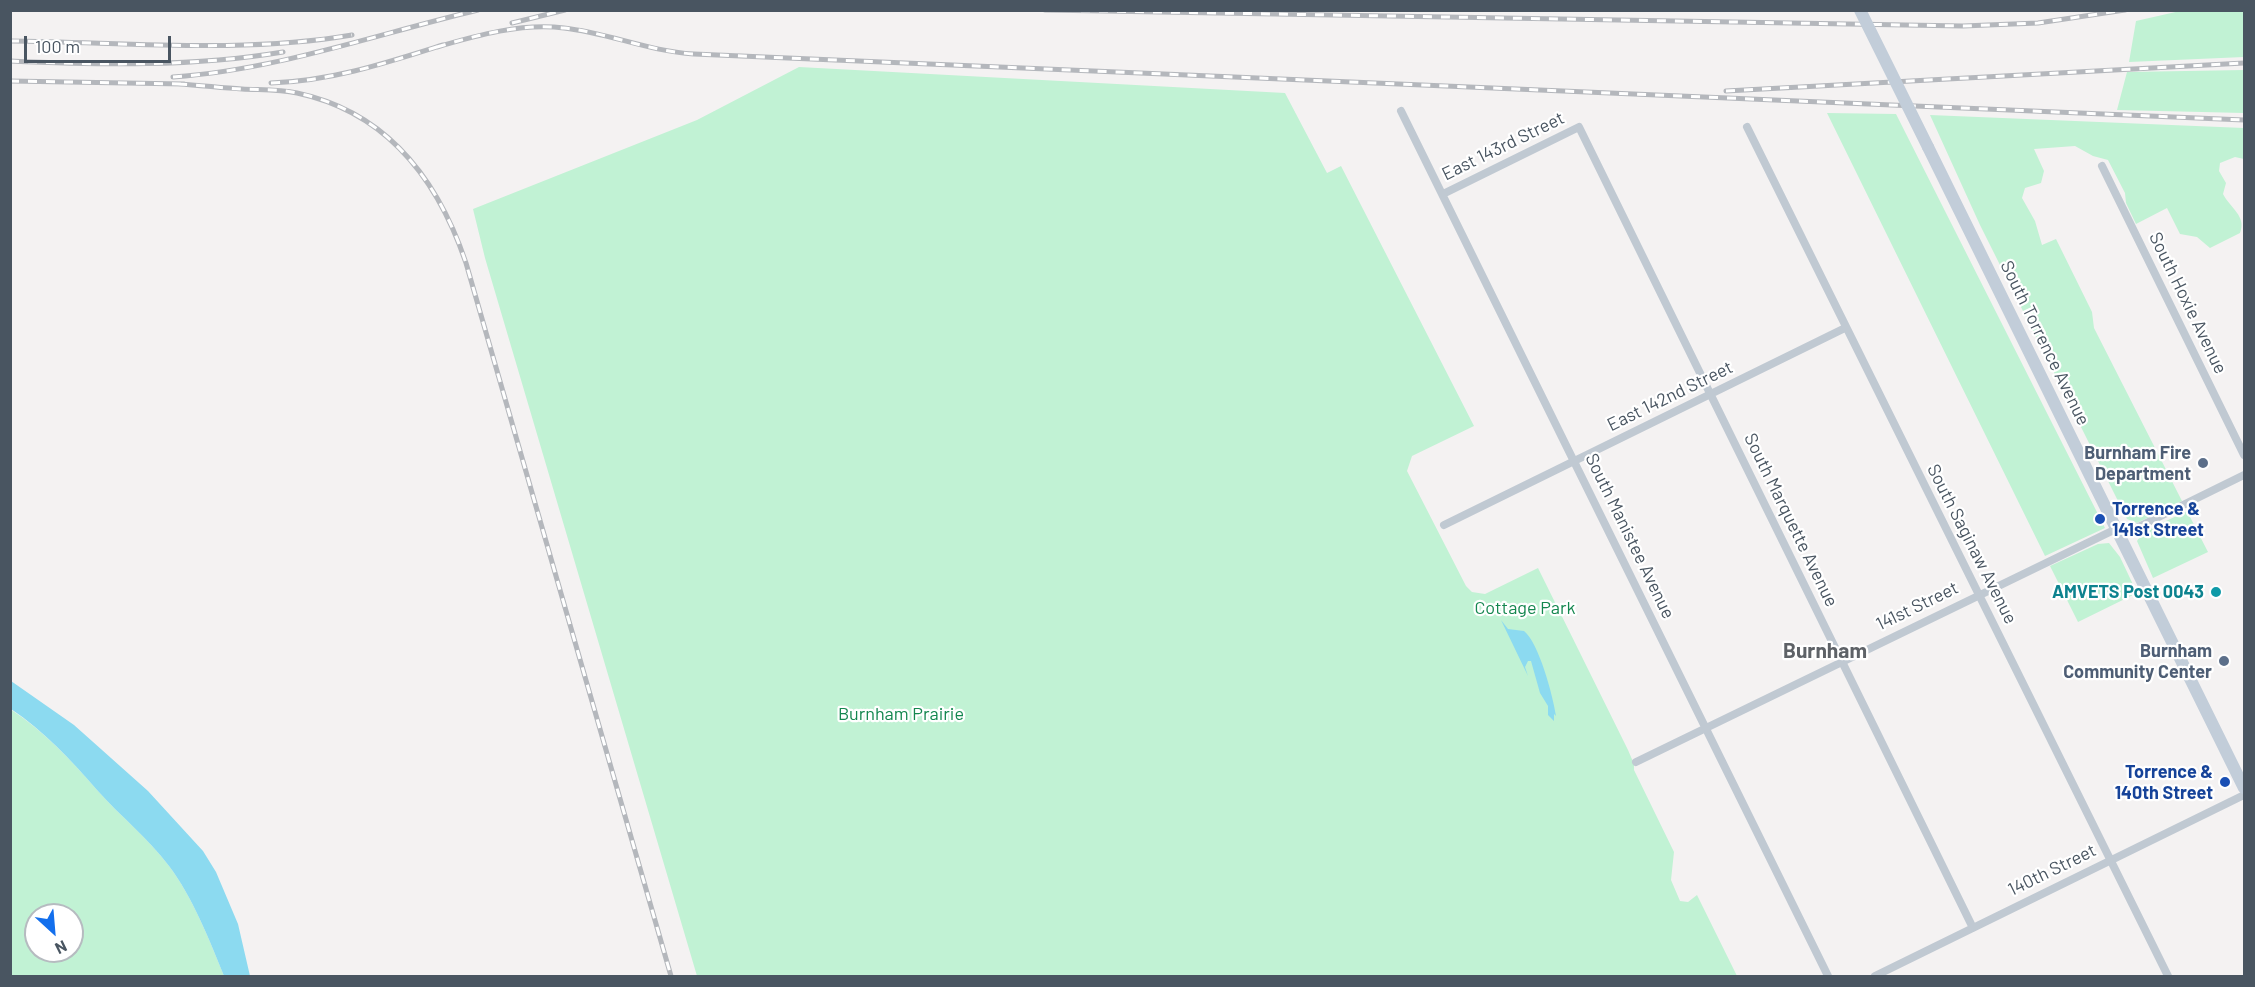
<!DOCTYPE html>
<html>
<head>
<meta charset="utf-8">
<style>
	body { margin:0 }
	#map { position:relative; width:2255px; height:987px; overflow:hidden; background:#f4f2f2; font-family:Barlow,sans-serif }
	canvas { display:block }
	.frame { position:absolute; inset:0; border:12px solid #495561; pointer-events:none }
	.north { position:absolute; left:24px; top:903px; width:60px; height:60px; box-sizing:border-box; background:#fff; border:2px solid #b6bbc0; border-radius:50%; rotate:154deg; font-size:16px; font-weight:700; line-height:24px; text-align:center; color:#495561 }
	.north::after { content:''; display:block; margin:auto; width:21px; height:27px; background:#136fed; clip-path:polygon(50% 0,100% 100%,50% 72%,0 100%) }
	.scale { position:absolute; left:24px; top:36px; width:147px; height:27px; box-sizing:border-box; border:3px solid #495561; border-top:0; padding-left:8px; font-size:18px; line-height:21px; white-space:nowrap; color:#495561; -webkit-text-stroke:4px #fff; paint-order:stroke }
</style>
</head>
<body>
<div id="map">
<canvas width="2255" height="987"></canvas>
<div class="frame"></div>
<div class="north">N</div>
<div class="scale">100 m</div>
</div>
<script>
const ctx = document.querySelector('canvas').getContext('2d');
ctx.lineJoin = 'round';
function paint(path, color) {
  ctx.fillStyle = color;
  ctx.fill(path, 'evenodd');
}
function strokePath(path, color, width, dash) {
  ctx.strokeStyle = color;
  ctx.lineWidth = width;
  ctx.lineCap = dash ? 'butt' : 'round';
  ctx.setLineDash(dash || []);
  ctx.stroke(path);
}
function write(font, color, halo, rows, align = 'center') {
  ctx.font = font + ' Barlow,sans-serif';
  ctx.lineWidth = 4.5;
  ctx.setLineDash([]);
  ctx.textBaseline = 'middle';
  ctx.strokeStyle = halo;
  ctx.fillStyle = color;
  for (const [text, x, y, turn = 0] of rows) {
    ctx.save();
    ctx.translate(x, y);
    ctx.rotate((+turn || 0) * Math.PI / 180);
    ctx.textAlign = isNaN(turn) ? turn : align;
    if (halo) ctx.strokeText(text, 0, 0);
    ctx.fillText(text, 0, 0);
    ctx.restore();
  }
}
paint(new Path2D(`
	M 2180,11 L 2244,11 L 2244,57 L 2129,62 L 2136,21 Z
	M 799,67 L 1285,93 L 1327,173 L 1341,166 L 1474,426 L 1412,456 L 1407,471 L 1466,586 L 1472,592 L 1485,594 L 1538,568 L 1628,750 L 1634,764 L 1634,770 L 1674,852 L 1671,880 L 1680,901 L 1688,902 L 1697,895 L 1737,976 L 697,976 L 485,258 L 473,209 L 697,120 Z
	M 2244,70 L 2244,113 L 2117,110 L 2127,72 Z
	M 1827,113 L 1896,114 L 2105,528 L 2045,556 Z
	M 1930,115 L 2244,128 L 2244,159 L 2235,157 L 2220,163 L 2219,171 L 2226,183 L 2223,194 C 2230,208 2247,216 2240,233 L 2210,248 L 2197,237 L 2180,234 L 2167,208 L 2136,224 L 2126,203 L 2125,193 L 2108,160 L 2093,156 L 2075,146 L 2034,149 L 2044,171 L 2041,183 L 2025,188 L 2022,198 L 2035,221 L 2042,245 L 2056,239 L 2092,312 L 2094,328 L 2182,501 L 2137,523 L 2127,519 L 1980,225 Z
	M 2187,511 L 2208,552 L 2153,578 L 2137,541 L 2143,532 Z
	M 2109,543 L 2120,557 L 2137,593 L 2078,622 L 2050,566 L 2098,544 Z
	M 10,709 C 44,731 71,760 97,790 C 120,816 148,838 169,866 C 192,896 210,941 224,976 L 11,976 ZM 36,915 L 72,915 L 72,951 L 36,951 Z`), '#c1f2d4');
paint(new Path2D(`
	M 1501,620 L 1508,629 L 1524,631 C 1539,643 1553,696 1556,716 L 1554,714 L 1554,721 L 1548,715 L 1548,706 L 1540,693 L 1531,661 L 1528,661 L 1525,667 L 1528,676 Z
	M 11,681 L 74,725 L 148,791 L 203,851 L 216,872 L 238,924 L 250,976 L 224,976 C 210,941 192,896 169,866 C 148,838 120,816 97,790 C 71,760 44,731 11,709 Z`), '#8cdaf0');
strokePath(new Path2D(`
	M 1401,111 L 1828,976
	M 1747,127 L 2168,976
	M 2102,166 L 2244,455
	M 1443,194 L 1579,127 L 1973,928
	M 1444,525 L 1845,328
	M 2120,536 L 2244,475
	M 1636,762 L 2116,529
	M 1875,976 L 2244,795`), '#c0c9d2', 8);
strokePath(new Path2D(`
	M 1928,147 L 2244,788`), '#c2cdd9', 12);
const rail = new Path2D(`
	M 1045,10 L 1963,26 L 2038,23 L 2125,10
	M 512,23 L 565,10
	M 10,41 C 124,42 240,54 352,35
	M 437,47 C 478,35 521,23 564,28 C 609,33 647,51 694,54 L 2244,120
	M 10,61 C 101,65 193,67 283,52
	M 173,77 C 277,70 377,34 478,10
	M 10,81 L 184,84
	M 271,83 C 332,81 386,63 443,45
	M 178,84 C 200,85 221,88 242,89 C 260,90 279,89 297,93 C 387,112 438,180 466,263 L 671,976
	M 1726,91 L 2244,63`);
strokePath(rail, '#b4b7bc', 5);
strokePath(rail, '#fff', 3, [9]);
strokePath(new Path2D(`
	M 1860,10 L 1928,147`), '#c2cdd9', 12);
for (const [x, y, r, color] of [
	[2203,463,6,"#5c6f8a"],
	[2100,519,6,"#1a4fb4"],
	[2216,592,6,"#0f9aa8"],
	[2224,661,6,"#5c6f8a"],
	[2225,782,6,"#1a4fb4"]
]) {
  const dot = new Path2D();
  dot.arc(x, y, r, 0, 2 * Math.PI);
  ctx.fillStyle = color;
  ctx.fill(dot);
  strokePath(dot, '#fff', 2);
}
write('18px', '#495561', '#fff', [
	["East 143rd Street",1503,146,-26],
	["South Hoxie Avenue",2188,303,64],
	["South Torrence Avenue",2045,343,64],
	["East 142nd Street",1670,396,-26],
	["South Marquette Avenue",1791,520,64],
	["South Manistee Avenue",1630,536,64],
	["South Saginaw Avenue",1972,544,63],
	["141st Street",1917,606,-26],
	["140th Street",2052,870,-26]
]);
write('bold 18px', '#4e5e75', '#fff', [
	["Burnham Fire",2191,453],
	["Department",2191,474],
	["Burnham",2212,651],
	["Community Center",2212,672]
], 'right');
write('bold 18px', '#164399', '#fff', [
	["Torrence &",2112,509],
	["141st Street",2112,530],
	["Torrence &",2213,772,"right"],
	["140th Street",2213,793,"right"]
], 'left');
write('bold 18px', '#0d838f', '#fff', [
	["AMVETS Post 0043",2204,592]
], 'right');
write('18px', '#14874f', '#fff', [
	["Cottage Park",1525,608],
	["Burnham Prairie",901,714]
]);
write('bold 21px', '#5e6267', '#fff', [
	["Burnham",1825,651]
]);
</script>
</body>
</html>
